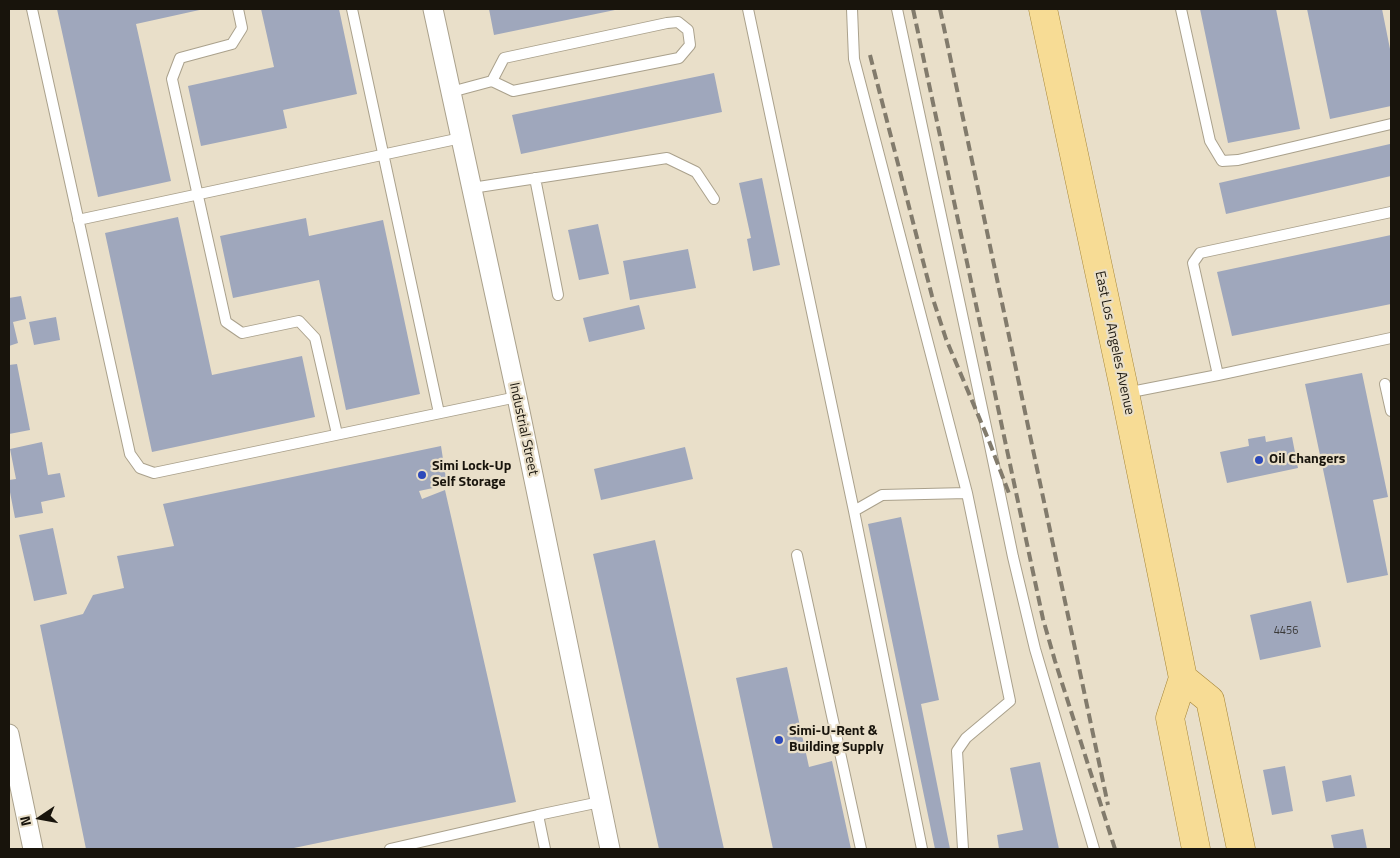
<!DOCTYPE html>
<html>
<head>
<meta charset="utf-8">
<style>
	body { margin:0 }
	#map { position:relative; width:1400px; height:858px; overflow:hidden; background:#e9dfc9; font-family:"Titillium Web",sans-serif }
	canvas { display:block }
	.frame { position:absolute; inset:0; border:10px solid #18140c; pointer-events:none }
	.north { position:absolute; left:15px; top:793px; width:50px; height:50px; -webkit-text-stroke:4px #e9dfc9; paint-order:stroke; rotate:258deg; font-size:14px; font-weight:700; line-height:20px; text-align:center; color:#18140c }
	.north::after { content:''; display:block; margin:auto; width:18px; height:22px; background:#18140c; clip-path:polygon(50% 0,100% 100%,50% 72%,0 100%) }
</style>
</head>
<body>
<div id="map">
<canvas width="1400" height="858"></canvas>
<div class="frame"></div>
<div class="north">N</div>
</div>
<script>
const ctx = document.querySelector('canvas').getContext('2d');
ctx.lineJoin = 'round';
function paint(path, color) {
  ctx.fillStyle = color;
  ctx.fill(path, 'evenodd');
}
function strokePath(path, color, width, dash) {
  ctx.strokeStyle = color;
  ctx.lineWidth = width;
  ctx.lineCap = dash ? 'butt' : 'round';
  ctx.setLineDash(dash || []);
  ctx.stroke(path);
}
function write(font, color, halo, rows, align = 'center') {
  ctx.font = font + ' "Titillium Web",sans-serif';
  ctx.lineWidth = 4.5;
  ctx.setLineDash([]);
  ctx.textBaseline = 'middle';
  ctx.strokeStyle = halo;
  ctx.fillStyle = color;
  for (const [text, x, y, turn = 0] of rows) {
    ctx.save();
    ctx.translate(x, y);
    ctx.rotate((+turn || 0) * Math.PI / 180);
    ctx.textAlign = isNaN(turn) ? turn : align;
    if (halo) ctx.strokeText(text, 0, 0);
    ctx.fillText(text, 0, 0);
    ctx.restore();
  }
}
paint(new Path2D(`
	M 57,9 L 204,9 L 136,24 L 171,181 L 98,197 Z
	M 261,9 L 339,9 L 357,94 L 283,110 L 287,128 L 201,146 L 188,86 L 274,67 Z
	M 489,9 L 615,9 L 615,10 L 494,35 Z
	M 1200,9 L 1276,9 L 1300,129 L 1228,143 Z
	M 1307,9 L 1382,9 L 1391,54 L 1391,106 L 1330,119 Z
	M 714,73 L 722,112 L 521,154 L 512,115 Z
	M 1390,144 L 1391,176 L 1226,214 L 1219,183 Z
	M 762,178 L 780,265 L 753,271 L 747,239 L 751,238 L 739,183 Z
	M 178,217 L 212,375 L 302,356 L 315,417 L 152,452 L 105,233 Z
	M 306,218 L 309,236 L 383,220 L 420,394 L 346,410 L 319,280 L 233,298 L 220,236 Z
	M 598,224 L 609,274 L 579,280 L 568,230 Z
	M 1391,235 L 1391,304 L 1232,336 L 1217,272 Z
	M 688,249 L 696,288 L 630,300 L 623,261 Z
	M 21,296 L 26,319 L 13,322 L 18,343 L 9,346 L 9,298 Z
	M 639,305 L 645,329 L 589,342 L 583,318 Z
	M 56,317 L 60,340 L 34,345 L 29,322 Z
	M 17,364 L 30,430 L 9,434 L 9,365 Z
	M 1362,373 L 1388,497 L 1373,500 L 1388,575 L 1347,583 L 1305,384 Z
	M 1265,436 L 1266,442 L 1292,437 L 1298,468 L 1227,483 L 1220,452 L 1249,446 L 1248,439 Z
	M 42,442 L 48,475 L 60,473 L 65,497 L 41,502 L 43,513 L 15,518 L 9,487 L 9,480 L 16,479 L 10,449 Z
	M 441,446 L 447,485 L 419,491 L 422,499 L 445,490 L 516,802 L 289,849 L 86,849 L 40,625 L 83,614 L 93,595 L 124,588 L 117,556 L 174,546 L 163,504 Z
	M 685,447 L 693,479 L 601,500 L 594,469 Z
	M 901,517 L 939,700 L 921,704 L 950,849 L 935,849 L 868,524 Z
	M 53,528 L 67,594 L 34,601 L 19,535 Z
	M 655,540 L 724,849 L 659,849 L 593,554 Z
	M 1311,601 L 1321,647 L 1260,660 L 1250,615 Z
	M 787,667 L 809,767 L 832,761 L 851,849 L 773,849 L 736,678 Z
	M 1040,762 L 1059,849 L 999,849 L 997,835 L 1023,830 L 1010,768 Z
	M 1285,766 L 1293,811 L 1272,815 L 1263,770 Z
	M 1351,775 L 1355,796 L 1326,802 L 1322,781 Z
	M 1363,829 L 1367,849 L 1334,849 L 1331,835 Z`), '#9fa7bc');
const service = new Path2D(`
	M 32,9 L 130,454 L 140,468 L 154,473 L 517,397
	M 238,9 L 242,28 L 232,44 L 180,58 L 172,79 L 226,322 L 242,333 L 299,321 L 315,338 L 337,434
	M 352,9 L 439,413
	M 748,9 L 854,511
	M 852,9 L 854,59 L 967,493
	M 897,9 L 989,441 L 1013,557 L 1035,649 L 1094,849
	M 1181,9 L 1210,141 L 1222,161 L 1238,160 L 1391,124
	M 451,92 L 492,81 L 513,91 L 679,58 L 690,45 L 688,30 L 678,22 L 667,23 L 504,58 L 492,81
	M 535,178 L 558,295
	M 472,188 L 667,158 L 696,172 L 714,199
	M 78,220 L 461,138
	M 1218,375 L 1193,263 L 1200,253 L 1391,212
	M 1385,384 L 1391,411
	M 1126,393 L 1218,375 L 1391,338
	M 797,555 L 861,849
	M 390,849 L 538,815
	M 545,849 L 538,815 L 600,802
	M 922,849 L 854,511 L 882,495 L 967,493 L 1010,701 L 966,738 L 957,751 L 963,849`);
const minor = new Path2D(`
	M 433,9 L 517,397 L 610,849
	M 9,734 L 33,849`);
const primary = new Path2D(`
	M 1043,9 L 1125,393 L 1183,678 L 1170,718 L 1196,849
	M 1183,678 L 1210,700 L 1241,849`);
strokePath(service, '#aaa18c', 12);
strokePath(minor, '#aaa18c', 21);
strokePath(primary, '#a68638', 29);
strokePath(service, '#fff', 10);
strokePath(minor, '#fff', 19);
strokePath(primary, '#f7dc95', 28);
strokePath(new Path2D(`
	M 913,9 L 1043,619 L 1055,661 L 1115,849
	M 940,9 L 1108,805
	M 870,55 L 932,296 L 946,339 L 989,441 L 1010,496`), '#827b6c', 4, [10, 5]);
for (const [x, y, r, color] of [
	[1259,460,5,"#2d49ba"],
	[422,475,5,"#2d49ba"],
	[779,740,5,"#2d49ba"]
]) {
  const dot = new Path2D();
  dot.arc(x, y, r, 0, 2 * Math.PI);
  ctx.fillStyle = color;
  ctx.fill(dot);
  strokePath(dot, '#e9dfc9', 2);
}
write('11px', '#3a3938', null, [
	["4456",1286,631]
]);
write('14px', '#18140c', '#e9dfc9', [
	["East Los Angeles Avenue",1114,343,78],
	["Industrial Street",523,429,78]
]);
write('bold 14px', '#18140c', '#e9dfc9', [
	["Oil Changers",1269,460],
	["Simi Lock-Up",432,467],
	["Self Storage",432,483],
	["Simi-U-Rent &",789,732],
	["Building Supply",789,748]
], 'left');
</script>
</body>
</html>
